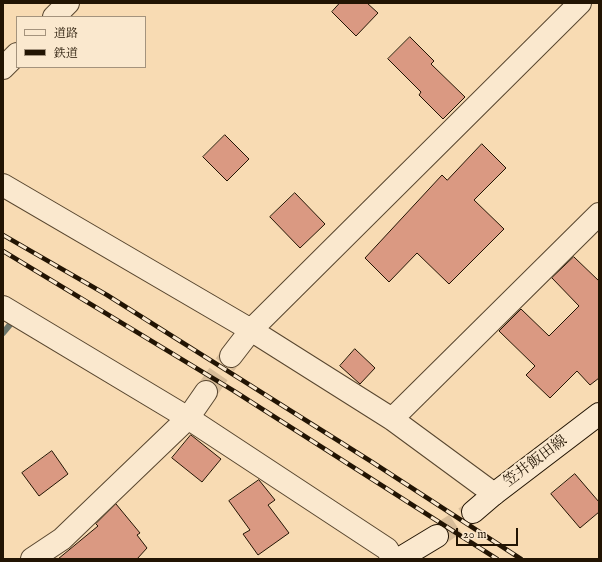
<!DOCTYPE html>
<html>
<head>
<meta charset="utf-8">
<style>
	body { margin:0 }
	#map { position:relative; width:602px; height:562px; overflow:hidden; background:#f8dbb3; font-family:"IM FELL English","Noto Serif JP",serif }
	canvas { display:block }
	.frame { position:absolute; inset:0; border:4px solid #221403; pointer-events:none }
	.legend { position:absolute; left:16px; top:16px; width:130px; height:52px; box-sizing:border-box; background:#fae8ce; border:1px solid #a4937d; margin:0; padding:5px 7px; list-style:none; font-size:12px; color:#221403 }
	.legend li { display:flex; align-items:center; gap:8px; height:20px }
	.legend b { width:20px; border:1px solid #a4937d }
	.scale { position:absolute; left:456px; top:528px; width:62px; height:18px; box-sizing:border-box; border:2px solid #221403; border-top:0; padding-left:5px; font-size:12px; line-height:14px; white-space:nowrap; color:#221403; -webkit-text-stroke:3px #fae8ce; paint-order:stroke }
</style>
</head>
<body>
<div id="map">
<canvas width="602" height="562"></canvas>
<div class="frame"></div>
<ul class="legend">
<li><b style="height:5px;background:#fae8ce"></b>道路</li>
<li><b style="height:5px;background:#221403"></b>鉄道</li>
</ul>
<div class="scale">20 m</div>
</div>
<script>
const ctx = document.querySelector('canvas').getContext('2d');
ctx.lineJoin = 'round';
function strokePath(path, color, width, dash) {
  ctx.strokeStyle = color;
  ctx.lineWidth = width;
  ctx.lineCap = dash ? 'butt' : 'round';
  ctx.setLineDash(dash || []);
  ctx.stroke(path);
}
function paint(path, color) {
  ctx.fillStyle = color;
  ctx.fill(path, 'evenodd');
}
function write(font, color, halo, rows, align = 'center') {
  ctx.font = font + ' "IM FELL English","Noto Serif JP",serif';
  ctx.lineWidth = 4;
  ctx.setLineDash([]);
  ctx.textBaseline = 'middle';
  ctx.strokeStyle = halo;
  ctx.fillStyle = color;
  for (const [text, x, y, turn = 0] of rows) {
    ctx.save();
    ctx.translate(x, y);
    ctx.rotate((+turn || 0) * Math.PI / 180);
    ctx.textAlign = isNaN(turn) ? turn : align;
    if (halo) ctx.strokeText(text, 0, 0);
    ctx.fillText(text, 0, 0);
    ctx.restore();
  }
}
strokePath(new Path2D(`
	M 3,333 L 13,321`), '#6d776d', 6);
const building = new Path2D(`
	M 340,3 L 367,3 L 378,13 L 356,36 L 332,12 Z
	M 410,37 L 434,61 L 431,64 L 465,97 L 443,119 L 419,95 L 421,92 L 388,59 Z
	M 225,135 L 249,159 L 227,181 L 203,157 Z
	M 482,144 L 506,168 L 474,200 L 504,229 L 449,284 L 417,253 L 389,282 L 365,258 L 442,175 L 447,180 Z
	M 295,193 L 325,224 L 300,248 L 270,217 Z
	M 574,257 L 599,281 L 599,378 L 590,385 L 577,371 L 550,398 L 526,375 L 535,366 L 499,331 L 521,309 L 549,336 L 579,306 L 552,278 Z
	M 355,349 L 375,368 L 360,384 L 340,366 Z
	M 191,435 L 221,459 L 202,482 L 172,458 Z
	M 52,451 L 68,474 L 39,496 L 22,473 Z
	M 575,474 L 599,502 L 599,512 L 580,528 L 551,494 Z
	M 259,480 L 275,500 L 268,505 L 289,533 L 258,555 L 243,534 L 250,530 L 229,501 Z
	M 116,504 L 140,533 L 137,535 L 147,548 L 137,559 L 58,559 L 98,526 L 96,524 Z`);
paint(building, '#da9982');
strokePath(building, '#221403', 1);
strokePath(new Path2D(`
	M 206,392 L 231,356`), '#d8bd99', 22, [22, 11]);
strokePath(new Path2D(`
	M 437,536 L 473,512`), '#d8bd99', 22, [22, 11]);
const minor = new Path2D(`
	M 54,17 L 68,3
	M 3,68 L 17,54
	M 3,185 L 251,330 L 392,419 L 494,494
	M 3,307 L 188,418 L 62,539 L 32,559
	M 231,356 L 251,330 L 580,3
	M 206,392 L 188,418 L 387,549 L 393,559
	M 392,419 L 599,214`);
const secondary = new Path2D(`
	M 473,512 L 494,494 L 599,414
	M 399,559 L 437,536`);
strokePath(minor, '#58462f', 24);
strokePath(secondary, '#221403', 24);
strokePath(minor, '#fae8ce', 22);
strokePath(secondary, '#fae8ce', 22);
const rail = new Path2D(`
	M 3,235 L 107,295 L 372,462 L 521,559
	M 3,251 L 234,391 L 497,559`);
strokePath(rail, '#221403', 4.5);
strokePath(rail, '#fae8ce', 3, [9]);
write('15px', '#221403', '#fae8ce', [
	["笠井飯田線",536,462,-37]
]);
</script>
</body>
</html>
